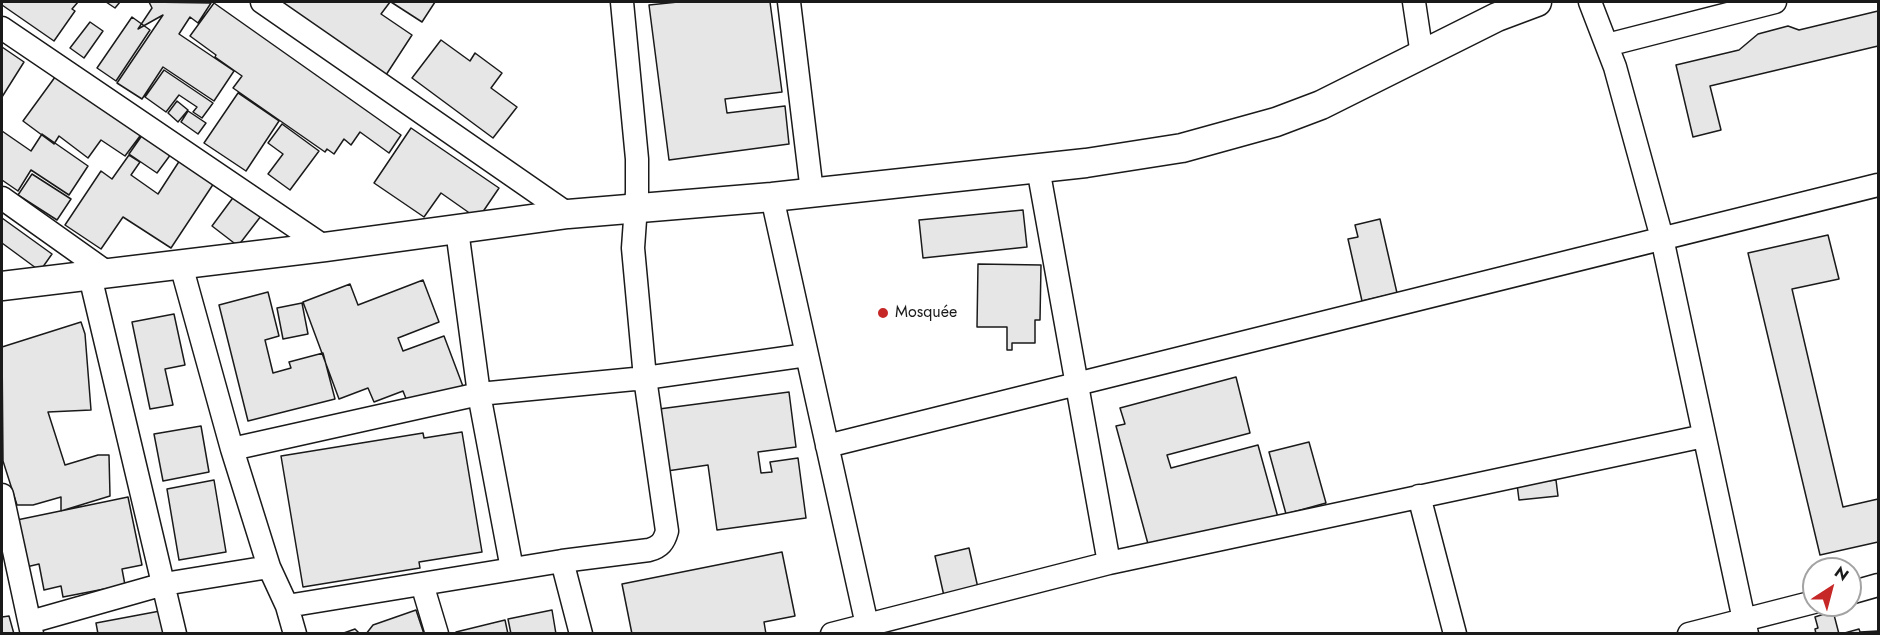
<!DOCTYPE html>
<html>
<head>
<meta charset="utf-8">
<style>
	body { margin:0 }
	#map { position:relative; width:1880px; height:635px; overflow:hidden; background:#fff; font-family:Jost,sans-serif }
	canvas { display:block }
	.frame { position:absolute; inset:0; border:3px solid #1a1a1a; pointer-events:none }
	.north { position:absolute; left:1802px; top:557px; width:60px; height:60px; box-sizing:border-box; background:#fff; border:2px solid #a3a3a3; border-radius:50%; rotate:36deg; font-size:16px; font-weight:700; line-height:24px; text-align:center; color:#1a1a1a }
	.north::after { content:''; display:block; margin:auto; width:21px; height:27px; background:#c62828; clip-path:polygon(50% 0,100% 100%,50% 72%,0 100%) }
</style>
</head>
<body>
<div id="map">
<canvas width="1880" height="635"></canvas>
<div class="frame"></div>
<div class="north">N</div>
</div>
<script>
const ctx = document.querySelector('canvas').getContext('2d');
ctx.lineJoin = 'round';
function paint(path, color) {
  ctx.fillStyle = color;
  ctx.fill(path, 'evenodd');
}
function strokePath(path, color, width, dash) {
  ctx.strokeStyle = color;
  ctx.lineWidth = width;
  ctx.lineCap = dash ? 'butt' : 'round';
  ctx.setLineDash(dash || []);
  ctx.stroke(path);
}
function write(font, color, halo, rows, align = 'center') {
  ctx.font = font + ' Jost,sans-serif';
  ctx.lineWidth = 4.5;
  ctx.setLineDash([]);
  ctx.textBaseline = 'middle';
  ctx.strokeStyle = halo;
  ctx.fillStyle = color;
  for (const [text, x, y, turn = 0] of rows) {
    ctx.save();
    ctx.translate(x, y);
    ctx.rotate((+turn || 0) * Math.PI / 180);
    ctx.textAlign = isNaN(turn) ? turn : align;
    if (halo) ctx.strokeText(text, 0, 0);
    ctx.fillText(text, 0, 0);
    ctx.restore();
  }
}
const building = new Path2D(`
	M 2,2 L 78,2 L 72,9 L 75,11 L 54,41 L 2,5 Z
	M 106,2 L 120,2 L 115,8 Z
	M 149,2 L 211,3 L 198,23 L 190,17 L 179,34 L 234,71 L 214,101 L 163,67 L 142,99 L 117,83 L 163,15 L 138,29 L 152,8 Z
	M 272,2 L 390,2 L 381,14 L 412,35 L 386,75 Z
	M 391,2 L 435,2 L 422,22 Z
	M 678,2 L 770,2 L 782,92 L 725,99 L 727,113 L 785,106 L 789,144 L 669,160 L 649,5 Z
	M 214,3 L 401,135 L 389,153 L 360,132 L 351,145 L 344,139 L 334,154 L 327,149 L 325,152 L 233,88 L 242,76 L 215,57 L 216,55 L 190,36 Z
	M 1878,11 L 1878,46 L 1710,86 L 1721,130 L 1693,137 L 1676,65 L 1739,50 L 1758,34 L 1788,26 L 1799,30 Z
	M 132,17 L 150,30 L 116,81 L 97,68 Z
	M 90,22 L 103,31 L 84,58 L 70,48 Z
	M 441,40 L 470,61 L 475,53 L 502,73 L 491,88 L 517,107 L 493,138 L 412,78 Z
	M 2,47 L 24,62 L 2,97 Z
	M 164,70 L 213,103 L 202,118 L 193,112 L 197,107 L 179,95 L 166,112 L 145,97 Z
	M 58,73 L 143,132 L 125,156 L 101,140 L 88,158 L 59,136 L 54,144 L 23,121 Z
	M 238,93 L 279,121 L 246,171 L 204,143 Z
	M 177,101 L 188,110 L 178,122 L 168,113 Z
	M 188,111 L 206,123 L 198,134 L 181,122 Z
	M 282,124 L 319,151 L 290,190 L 268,174 L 283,154 L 268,143 Z
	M 411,128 L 499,188 L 478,219 L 441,193 L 424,217 L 374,183 Z
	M 2,131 L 31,151 L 42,134 L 88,166 L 69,195 L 31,170 L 18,191 L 2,180 Z
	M 143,134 L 171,154 L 157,173 L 129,154 Z
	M 129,155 L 140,162 L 131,175 L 158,194 L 180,160 L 214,183 L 171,248 L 123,217 L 101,249 L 65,225 L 101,171 L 112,179 Z
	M 32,174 L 71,199 L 57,220 L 18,195 Z
	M 235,195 L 261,216 L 238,246 L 212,226 Z
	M 1023,210 L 1027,247 L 923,258 L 919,220 Z
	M 2,218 L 52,254 L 40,271 L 2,243 Z
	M 1380,219 L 1397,293 L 1362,301 L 1348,239 L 1358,237 L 1355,225 Z
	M 1828,235 L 1839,279 L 1792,289 L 1843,507 L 1878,499 L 1878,542 L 1820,555 L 1748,253 Z
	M 978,264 L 1041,265 L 1040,320 L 1035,320 L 1035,343 L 1012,343 L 1012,350 L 1007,350 L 1007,327 L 977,327 Z
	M 423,280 L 439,322 L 398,338 L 403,351 L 444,336 L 464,389 L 410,409 L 403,391 L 374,402 L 368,388 L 339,399 L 303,302 L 350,284 L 358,305 Z
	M 268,292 L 279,336 L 265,340 L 273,373 L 291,368 L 289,362 L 323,353 L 335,399 L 248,421 L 219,305 Z
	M 302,303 L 308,334 L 283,339 L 277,308 Z
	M 174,314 L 185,365 L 165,369 L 173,405 L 150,409 L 132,322 Z
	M 81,322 L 85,334 L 91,410 L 48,412 L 65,465 L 98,455 L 109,455 L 110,496 L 61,511 L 61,497 L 33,505 L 17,505 L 3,461 L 2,347 Z
	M 1236,377 L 1250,433 L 1167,455 L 1171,468 L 1258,445 L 1279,521 L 1151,555 L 1116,426 L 1125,424 L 1120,408 Z
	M 789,392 L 796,447 L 758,452 L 761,473 L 772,472 L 770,462 L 798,458 L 806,518 L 717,530 L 708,465 L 667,471 L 659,409 Z
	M 201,426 L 209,472 L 163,481 L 154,434 Z
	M 462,432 L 482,552 L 419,562 L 420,568 L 303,587 L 281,456 L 423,433 L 424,438 Z
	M 1309,442 L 1326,503 L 1286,514 L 1269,452 Z
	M 214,480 L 226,552 L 179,560 L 167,489 Z
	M 1556,480 L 1558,496 L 1519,500 L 1517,484 Z
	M 128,497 L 142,565 L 122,569 L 125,585 L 63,597 L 61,586 L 44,590 L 39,564 L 22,568 L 12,521 Z
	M 969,548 L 978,588 L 944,596 L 935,556 Z
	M 782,552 L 795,616 L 764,622 L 766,634 L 632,634 L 622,584 Z
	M 416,610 L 424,634 L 366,634 L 373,625 Z
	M 552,610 L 556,634 L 511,634 L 508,619 Z
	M 160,611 L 164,634 L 98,634 L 96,623 Z
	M 1833,611 L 1839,634 L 1816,634 L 1815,629 L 1818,628 L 1815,617 Z
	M 9,616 L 14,634 L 2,634 L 2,617 Z
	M 505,620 L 508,634 L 456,634 L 456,632 Z
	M 355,629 L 360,634 L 341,634 Z
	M 1859,629 L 1860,632 L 1878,631 L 1878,634 L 1841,634 Z`);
paint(building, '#e6e6e6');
strokePath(building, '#1a1a1a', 1.5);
const minor = new Path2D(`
	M 262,2 L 568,214
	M 789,2 L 812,192
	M 1414,2 L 1422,55
	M 1590,2 L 1615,67 L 1662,238 L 1747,634
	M 2,28 L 325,247
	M 1607,45 L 1775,2
	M 1038,168 L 1109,563
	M 772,197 L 867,625
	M 2,198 L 109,274
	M 457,230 L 479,394 L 512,569
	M 181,265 L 232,449 L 269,567 L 287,606 L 295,634
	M 90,276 L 175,634
	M 827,446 L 1878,185
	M 232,449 L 479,394 L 645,378 L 807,355
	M 2,495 L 32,634
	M 1419,496 L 1455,634
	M 562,561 L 581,634
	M 422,584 L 437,634
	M 1850,593 L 1878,585
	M 287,606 L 562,561 L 649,550 C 660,547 664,542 667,531 L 645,378 L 633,248 L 637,192 L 637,159 L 622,2
	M 30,622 L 164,584 L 269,567
	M 832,634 L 1109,563 L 1704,436
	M 1689,634 L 1814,602`);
const tertiary = new Path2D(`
	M 2,286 L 325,247 L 568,214 L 772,197 L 1086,163 L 1182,148 L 1276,122 L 1321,105 L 1497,17 L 1537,2`);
strokePath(minor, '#1a1a1a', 25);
strokePath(tertiary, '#1a1a1a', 31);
strokePath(minor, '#fff', 22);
strokePath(tertiary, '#fff', 28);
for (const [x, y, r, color] of [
	[883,313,6,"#c62828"]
]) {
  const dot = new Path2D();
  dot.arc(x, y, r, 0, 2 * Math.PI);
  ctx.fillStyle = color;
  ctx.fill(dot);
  strokePath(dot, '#fff', 2);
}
write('16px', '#1a1a1a', '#fff', [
	["Mosquée",895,313]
], 'left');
</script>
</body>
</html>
